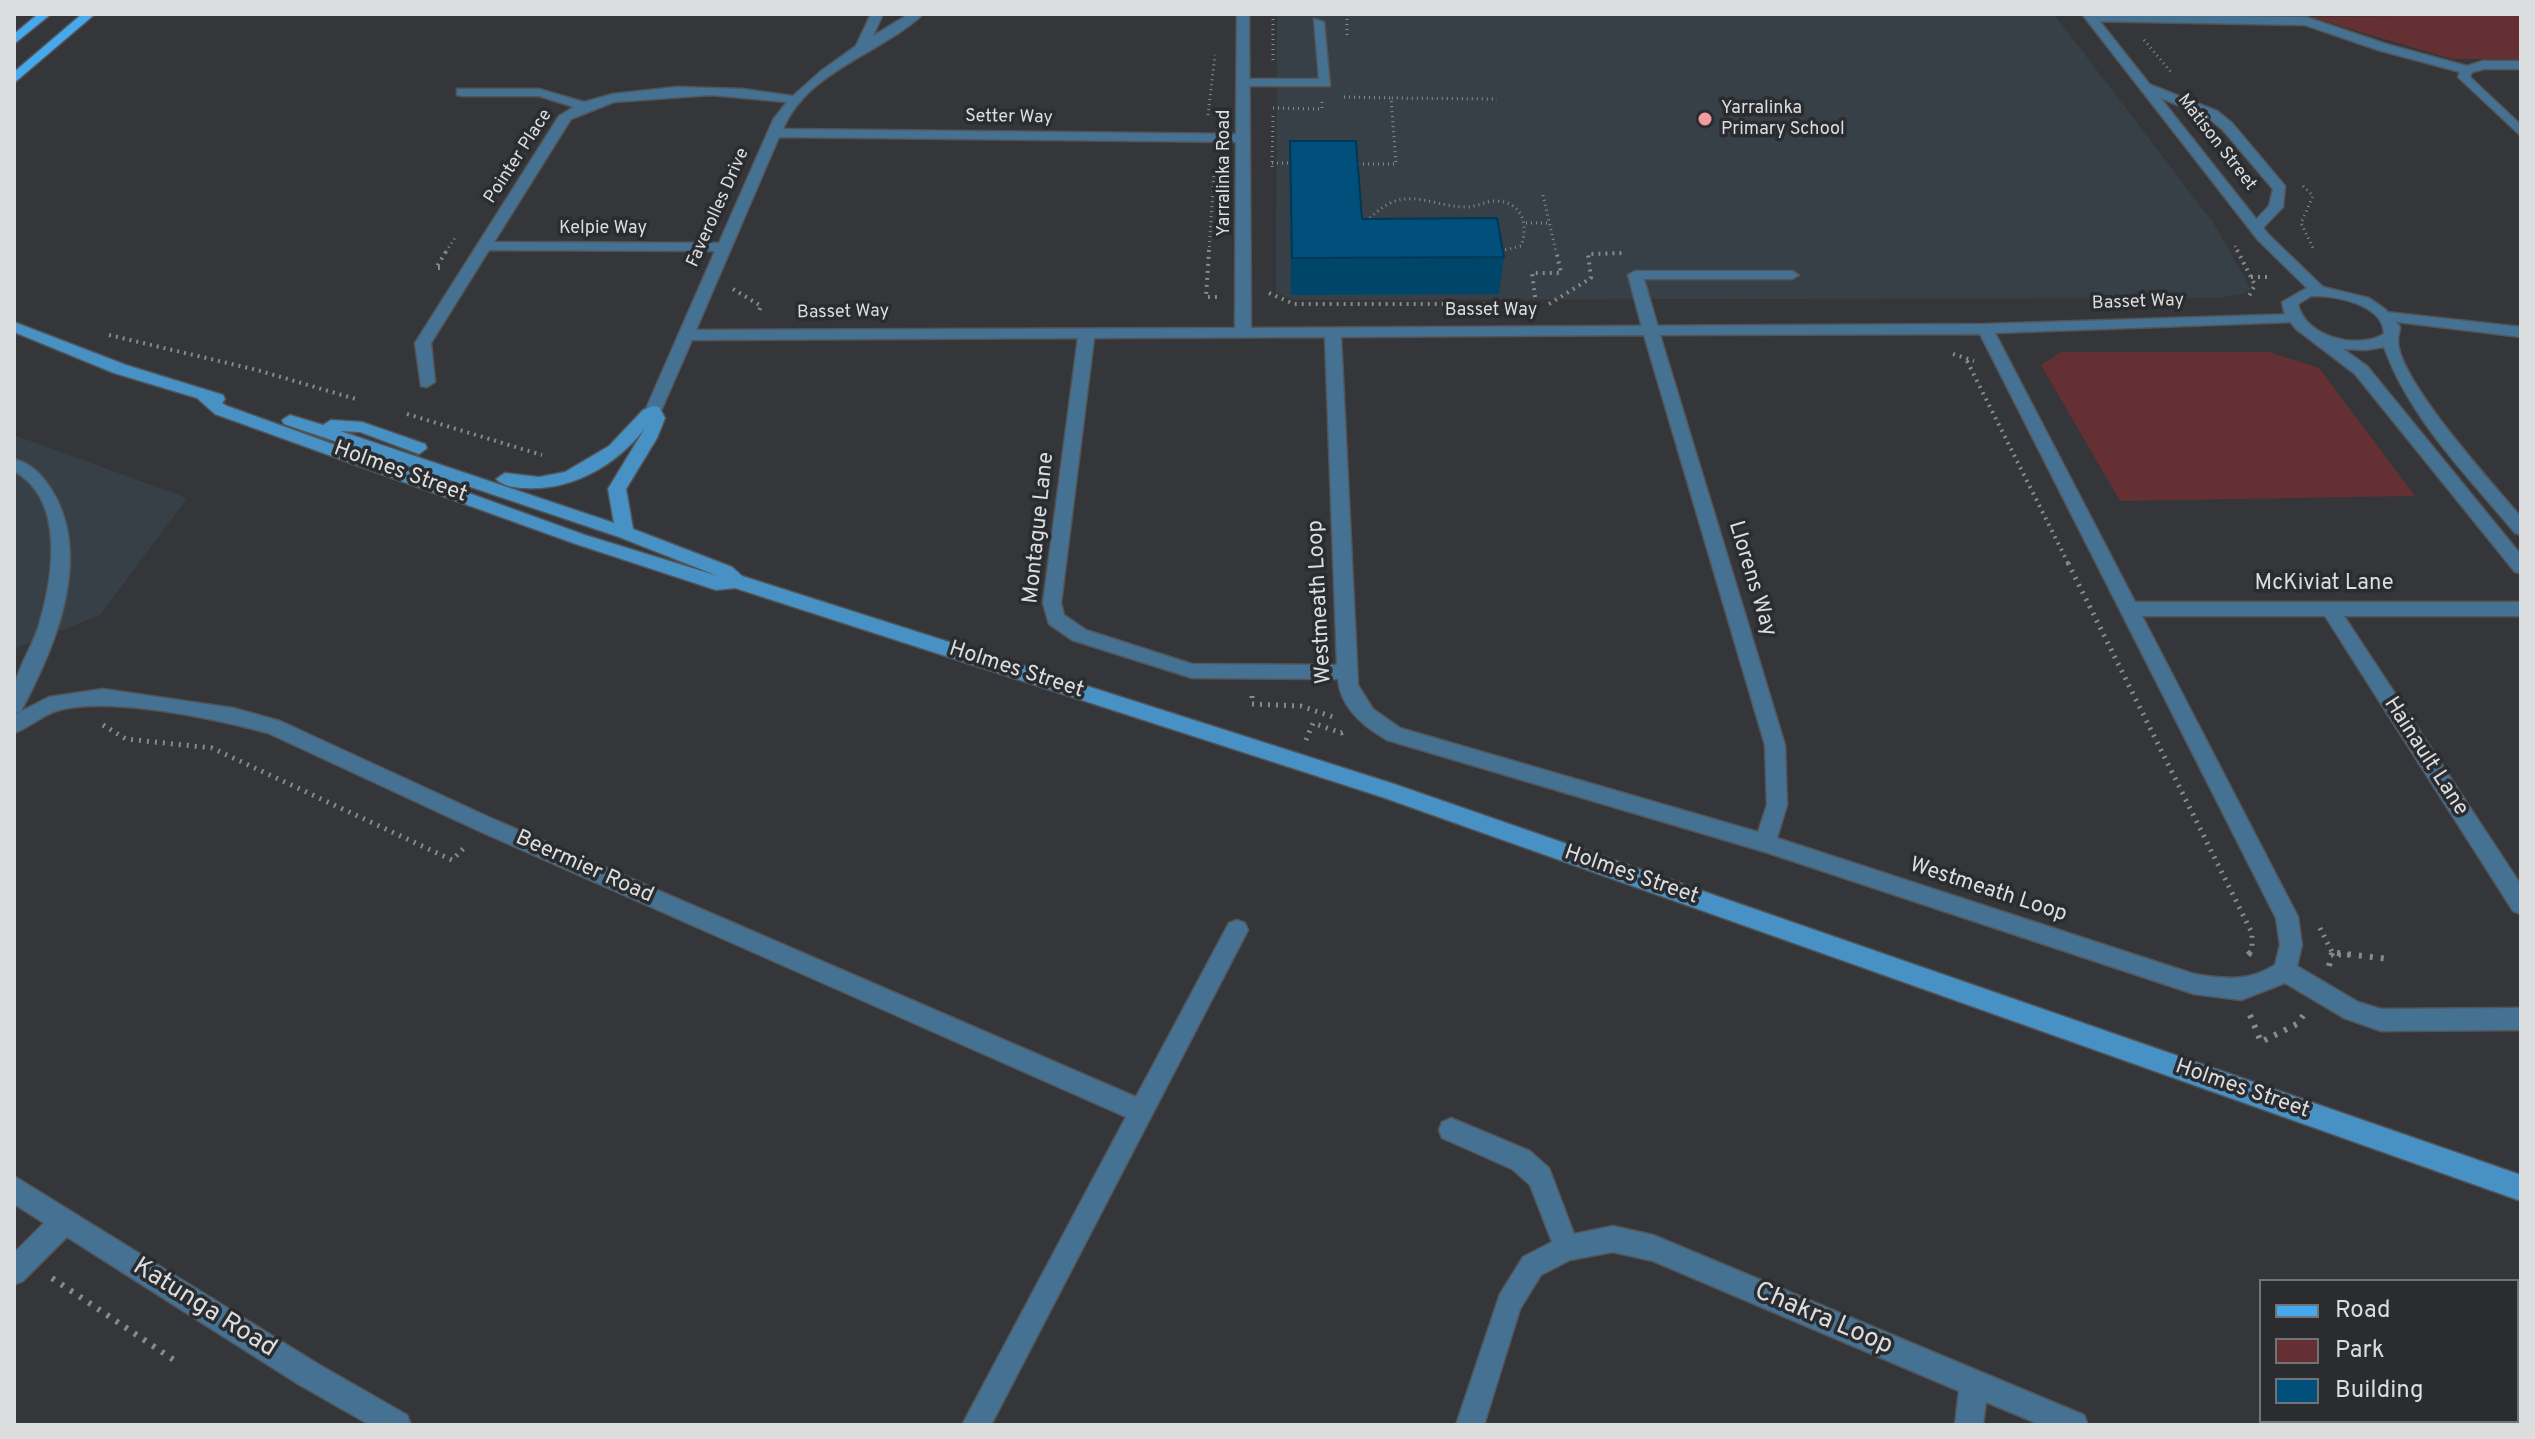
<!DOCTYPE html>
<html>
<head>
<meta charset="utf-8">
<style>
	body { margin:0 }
	#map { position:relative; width:2535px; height:1439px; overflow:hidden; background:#343639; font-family:Overpass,sans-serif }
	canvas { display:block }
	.frame { position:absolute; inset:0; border:16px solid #dbddde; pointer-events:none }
	.legend { position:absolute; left:2259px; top:1279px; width:260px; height:144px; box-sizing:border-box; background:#2a2c2f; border:2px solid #717375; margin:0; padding:10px 14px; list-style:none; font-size:24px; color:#dbddde }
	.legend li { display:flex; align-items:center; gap:16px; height:40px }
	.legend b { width:40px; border:2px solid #717375 }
</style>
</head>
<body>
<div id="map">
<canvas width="2535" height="1439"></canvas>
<div class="frame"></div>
<ul class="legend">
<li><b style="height:10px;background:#46a9ed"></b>Road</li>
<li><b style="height:22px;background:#643034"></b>Park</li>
<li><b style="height:22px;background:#00507b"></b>Building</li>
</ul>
</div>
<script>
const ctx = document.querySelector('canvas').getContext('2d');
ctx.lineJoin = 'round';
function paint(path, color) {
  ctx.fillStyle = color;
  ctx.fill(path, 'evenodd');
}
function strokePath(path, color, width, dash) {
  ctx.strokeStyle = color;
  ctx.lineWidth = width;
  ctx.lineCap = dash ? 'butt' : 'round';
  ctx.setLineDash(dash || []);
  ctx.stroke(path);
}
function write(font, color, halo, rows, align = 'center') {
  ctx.font = font + ' Overpass,sans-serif';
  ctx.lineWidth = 7;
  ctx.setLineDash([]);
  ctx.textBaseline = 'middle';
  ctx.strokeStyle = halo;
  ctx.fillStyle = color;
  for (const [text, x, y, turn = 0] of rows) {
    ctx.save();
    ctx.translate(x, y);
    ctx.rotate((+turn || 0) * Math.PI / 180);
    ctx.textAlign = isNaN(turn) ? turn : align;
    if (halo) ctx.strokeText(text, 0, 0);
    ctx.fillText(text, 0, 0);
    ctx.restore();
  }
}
paint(new Path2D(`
	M 1277,14 L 2054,14 L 2214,224 L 2251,289 L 2244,294 L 2217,298 L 1292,300 L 1276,292 Z
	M 14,435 L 187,498 L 100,615 L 14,649 Z`), '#384047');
paint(new Path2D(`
	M 2521,15 L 2521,59 L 2452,59 L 2310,17 Z
	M 2061,352 L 2269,352 L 2319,368 L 2415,496 L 2120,501 L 2041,365 Z`), '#643034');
const service = new Path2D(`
	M 1314,19 L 1324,22 L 1330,86 L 1239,86 L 1237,83 L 1243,79 L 1319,79 Z
	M 2146,83 L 2217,111 L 2232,123 L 2285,186 L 2283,207 L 2261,230 L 2249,227 L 2269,206 L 2273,189 L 2222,129 L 2207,117 L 2141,90 L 2140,87 Z
	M 1635,271 L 1792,271 L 1799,275 L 1792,279 L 1644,279 L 1659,331 L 1651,336 L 1643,331 L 1628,275 Z
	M 14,459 C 32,464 41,474 51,489 C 94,556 55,648 21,711 L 14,714 C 14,706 13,697 14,689 C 17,668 33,646 39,625 C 53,578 66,500 14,471 Z`);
const minor = new Path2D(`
	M 871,14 L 883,14 L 873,36 L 909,14 L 923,14 C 881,54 808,70 783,129 L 1236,134 L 1237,14 L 1249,14 L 1251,328 L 1985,324 L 2298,314 L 2301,317 L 2293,322 L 1995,333 L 2135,602 L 2521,602 L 2521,616 L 2344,616 L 2521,885 L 2521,914 L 2513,911 L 2325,616 L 2142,616 L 2298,917 L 2302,945 L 2297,966 L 2358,1002 L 2381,1009 L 2521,1008 L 2521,1030 L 2381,1031 L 2344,1018 L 2285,983 L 2241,1000 L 2194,994 L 1765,852 L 1387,740 C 1364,727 1340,707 1338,679 L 1192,678 L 1072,640 L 1049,624 L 1043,603 L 1078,338 L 692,340 L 661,411 L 653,416 L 645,411 L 715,251 L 489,250 L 431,343 L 435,382 L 427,387 L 421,386 L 415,343 L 559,116 L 574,107 L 539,96 L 462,96 L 457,95 L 457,89 L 539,89 L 584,102 L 613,94 L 677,87 L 743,89 L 793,96 L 821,71 L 856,46 ZM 711,95 L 787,102 L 773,120 L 719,243 L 494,242 L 571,119 L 614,102 ZM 779,137 L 1236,142 L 1235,328 L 696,330 ZM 1980,334 L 2276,918 L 2280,945 L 2275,965 C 2248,982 2225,979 2194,974 L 1777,838 L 1787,805 L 1785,745 L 1660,335 ZM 1644,335 L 1765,745 L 1767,805 L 1758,832 L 1400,728 L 1373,709 L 1358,685 L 1341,337 ZM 1325,337 L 1337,665 L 1192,664 L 1086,630 L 1064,615 L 1061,603 L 1094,338 Z
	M 2092,14 L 2306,17 L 2386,44 L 2467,66 L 2483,61 L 2521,61 L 2521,69 L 2484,69 L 2472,72 L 2470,77 L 2521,125 L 2521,136 L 2458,77 L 2460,72 L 2378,50 L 2305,25 L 2088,21 L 2086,18 Z
	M 2386,312 L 2521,327 L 2521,337 L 2381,320 L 2378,317 Z
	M 103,689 L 233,708 L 280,721 L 493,819 L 1136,1097 L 1229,923 L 1237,920 L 1245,923 L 1248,930 L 991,1425 L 962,1425 L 1126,1117 L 479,831 L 268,733 C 216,719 102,694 53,712 C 39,718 28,728 14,733 L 14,715 L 49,697 Z
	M 1451,1118 L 1530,1151 L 1549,1168 L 1574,1234 L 1613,1226 L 1653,1235 L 2084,1415 L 2088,1425 L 2041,1425 L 1986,1402 L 1983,1425 L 1955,1425 L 1959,1391 L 1653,1261 L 1613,1252 L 1570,1260 L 1541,1275 L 1520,1309 L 1484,1425 L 1456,1425 L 1500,1294 L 1523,1257 L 1552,1242 L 1530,1185 L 1512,1169 L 1442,1138 L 1439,1130 L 1442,1122 Z
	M 14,1176 L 318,1364 L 407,1415 L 411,1425 L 370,1425 L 298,1384 L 67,1237 L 23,1281 L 14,1285 L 14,1253 L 44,1223 L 14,1204 Z`);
const tertiary = new Path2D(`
	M 2082,14 L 2094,14 L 2268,234 L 2323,287 L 2369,298 L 2385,309 L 2400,327 C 2400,331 2398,335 2398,339 C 2395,377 2495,486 2521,517 L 2521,535 L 2515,533 C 2467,475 2410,419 2384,347 L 2366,350 L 2343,349 L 2367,366 L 2521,555 L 2521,573 L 2515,572 L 2355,374 L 2296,329 L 2285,315 L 2282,302 L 2307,288 L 2258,240 ZM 2311,296 C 2334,295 2384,304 2384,334 C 2357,350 2305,337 2298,304 Z`);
const secondary = new Path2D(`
	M 14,322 L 126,365 L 223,395 L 225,399 L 222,403 L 227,406 L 585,535 L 718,576 L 619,537 L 284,424 L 282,420 L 290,415 L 323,425 L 331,420 L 362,422 L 425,444 L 427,448 L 419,454 L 360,432 L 340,431 L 614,523 L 608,489 L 645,428 C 617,465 572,491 525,488 C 515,488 503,486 496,479 L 505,473 L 539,477 L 565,472 L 609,446 L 643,410 L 653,406 L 659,407 L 665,418 L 657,438 L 626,489 L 633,529 L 732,567 L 742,576 L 1394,784 L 2521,1175 L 2521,1201 L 1382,797 L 735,588 L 716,590 L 573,543 L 215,414 L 197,398 L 114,373 L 14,332 Z`);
const primary = new Path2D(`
	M 38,14 L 51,14 L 14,44 L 14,34 Z
	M 82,14 L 95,14 L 14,83 L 14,72 Z`);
strokePath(service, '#525457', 3);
strokePath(minor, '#525457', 3);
strokePath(tertiary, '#525457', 3);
strokePath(secondary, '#525457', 3);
strokePath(primary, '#525457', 3);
strokePath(new Path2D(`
	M 1273,14 L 1273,62
	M 1347,14 L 1347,36
	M 2144,40 L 2171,72
	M 1344,97 L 1391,98
	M 1273,108 L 1322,109 L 1322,101
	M 1208,115 L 1215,55
	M 1272,163 L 1295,163
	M 1353,164 L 1396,164 L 1391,98 L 1497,99
	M 1272,167 L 1273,116
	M 2303,186 L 2313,196 L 2301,223 L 2313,248
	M 1543,195 L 1556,252
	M 1370,223 L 1370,218 C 1404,184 1425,205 1464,207 C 1475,208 1485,201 1495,201 C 1522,201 1529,225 1521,246 L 1500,251
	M 1526,223 L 1550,223
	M 2235,246 L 2238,252
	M 446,252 L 456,236
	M 1209,252 L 1214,173`), '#888a8c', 3, [1, 4]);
strokePath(new Path2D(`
	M 1209,250 L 1206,297 L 1220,297
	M 2237,250 L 2255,285 L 2249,296
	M 1500,251 L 1504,250
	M 440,268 L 436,268 L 447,250
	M 2251,277 L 2270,277
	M 733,289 L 761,306 L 759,311
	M 1269,293 L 1294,304 L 1517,304
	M 1536,304 L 1532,273 L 1561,273 L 1556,250
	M 1549,304 L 1591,278 L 1588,254 L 1624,253
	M 109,335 L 257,370 L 359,400
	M 1953,354 L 1974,361
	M 1967,361 L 2069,565
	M 407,414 L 542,455`), '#888a8c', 4, [2, 5]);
strokePath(new Path2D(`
	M 2068,563 L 2252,933 L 2252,950 L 2248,955
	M 1252,696 L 1252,704 L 1301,706 L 1333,717
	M 103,725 L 126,739 L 212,748 L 452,860 L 466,846
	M 1306,740 L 1313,723 L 1341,733 L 1347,730
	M 2320,928 L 2332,952
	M 2331,955 L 2353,955`), '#888a8c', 5, [2, 6]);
strokePath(new Path2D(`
	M 2337,953 L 2389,959
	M 2248,955 L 2250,953
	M 2329,966 L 2332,953
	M 2250,1015 L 2261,1042 L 2297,1024 L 2305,1013
	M 52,1278 L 177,1362`), '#888a8c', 6, [3, 8]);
paint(service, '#457192');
paint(minor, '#457192');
paint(tertiary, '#457192');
paint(secondary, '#4791c5');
paint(primary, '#46a9ed');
paint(new Path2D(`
	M 1290,141 L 1362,219 L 1504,257 L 1499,294 L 1291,295 Z`), '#00456a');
const building = new Path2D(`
	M 1290,141 L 1356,141 L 1362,219 L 1497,218 L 1504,257 L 1292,258 Z`);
paint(building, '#00507b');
strokePath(building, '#003856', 2);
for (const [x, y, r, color] of [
	[1705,119,8,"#f49b9f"]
]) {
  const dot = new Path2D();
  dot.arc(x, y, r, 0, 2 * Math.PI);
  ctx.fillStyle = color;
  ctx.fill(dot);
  strokePath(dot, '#2a2c2f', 3);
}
write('18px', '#dbddde', '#2a2c2f', [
	["Yarralinka",1721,109],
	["Primary School",1721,130]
], 'left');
write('18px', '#dbddde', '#2a2c2f', [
	["Setter Way",1009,118,1],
	["Matison Street",2216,143,52],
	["Pointer Place",519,157,-57],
	["Yarralinka Road",1225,173,-90],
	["Faverolles Drive",719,208,-66],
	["Kelpie Way",603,229],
	["Basset Way",2138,303,-2],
	["Basset Way",1491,311],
	["Basset Way",843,313,-1]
]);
write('22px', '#dbddde', '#2a2c2f', [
	["Holmes Street",400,473,20],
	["Montague Lane",1040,528,-84],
	["Llorens Way",1751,579,73],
	["McKiviat Lane",2324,585],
	["Westmeath Loop",1321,602,-93],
	["Holmes Street",1016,671,18],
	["Hainault Lane",2425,757,57],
	["Beermier Road",584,868,24],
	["Holmes Street",1631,876,19],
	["Westmeath Loop",1988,891,18],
	["Holmes Street",2242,1090,19]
]);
write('26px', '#dbddde', '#2a2c2f', [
	["Katunga Road",204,1309,32],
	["Chakra Loop",1823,1320,23]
]);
</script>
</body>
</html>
